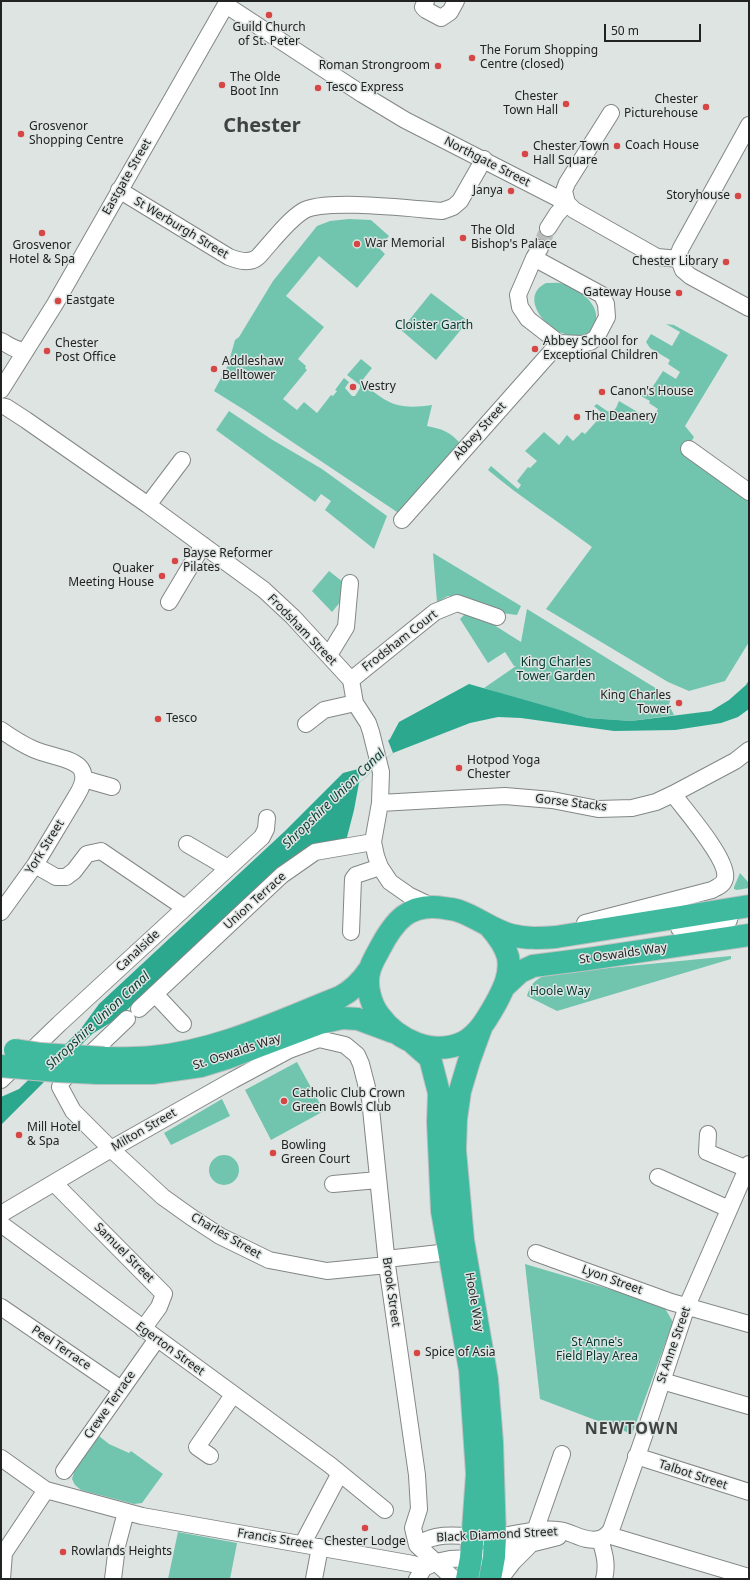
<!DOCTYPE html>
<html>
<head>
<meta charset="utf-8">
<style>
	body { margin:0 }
	#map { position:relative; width:750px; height:1580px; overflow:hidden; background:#dee4e2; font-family:"Noto Sans",sans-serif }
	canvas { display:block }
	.frame { position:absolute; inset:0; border:2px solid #212322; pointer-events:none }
	.scale { position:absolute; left:604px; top:24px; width:97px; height:18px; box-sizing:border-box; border:2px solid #212322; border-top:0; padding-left:5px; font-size:12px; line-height:14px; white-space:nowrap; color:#212322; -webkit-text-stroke:3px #dee4e2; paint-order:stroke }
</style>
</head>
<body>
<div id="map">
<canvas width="750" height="1580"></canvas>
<div class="frame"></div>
<div class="scale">50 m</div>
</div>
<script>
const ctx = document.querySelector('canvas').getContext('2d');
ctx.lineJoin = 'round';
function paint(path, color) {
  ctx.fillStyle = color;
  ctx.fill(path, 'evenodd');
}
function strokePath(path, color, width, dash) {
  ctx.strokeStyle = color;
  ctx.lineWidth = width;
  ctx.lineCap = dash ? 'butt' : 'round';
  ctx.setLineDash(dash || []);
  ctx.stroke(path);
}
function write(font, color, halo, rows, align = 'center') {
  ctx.font = font + ' "Noto Sans",sans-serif';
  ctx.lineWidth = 3;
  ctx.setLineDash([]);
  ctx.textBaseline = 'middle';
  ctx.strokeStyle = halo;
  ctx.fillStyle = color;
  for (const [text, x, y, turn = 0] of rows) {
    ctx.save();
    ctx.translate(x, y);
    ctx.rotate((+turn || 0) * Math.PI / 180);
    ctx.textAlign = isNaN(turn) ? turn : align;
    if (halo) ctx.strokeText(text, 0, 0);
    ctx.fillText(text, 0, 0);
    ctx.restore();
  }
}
paint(new Path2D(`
	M 349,219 L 371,220 L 389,236 L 379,248 L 385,254 L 357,288 L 319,256 L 286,296 L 324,327 L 298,359 L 306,366 L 305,368 L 307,370 L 283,399 L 297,410 L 304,402 L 317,413 L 331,395 L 333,396 L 337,391 L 335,390 L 344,378 L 349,382 L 345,388 L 352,396 L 355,396 L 360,388 L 360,385 L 347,375 L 361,359 L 372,368 L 361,382 C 388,404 397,410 432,405 L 427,426 C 443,429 450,432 461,444 L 400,514 L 246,411 L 214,391 L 228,365 L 235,340 L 239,337 L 273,281 L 317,226 L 330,221 Z
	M 546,283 C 552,283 558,282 564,284 C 580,288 604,308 594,326 C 591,330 588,334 583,335 C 575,336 568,336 562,333 C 543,326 520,296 546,283 Z
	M 431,293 L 468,321 L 436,360 L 401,330 Z
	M 666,324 L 674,325 L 728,355 L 685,426 L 694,437 L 686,450 L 749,496 L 749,642 L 725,681 L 689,691 L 668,682 L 546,609 L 592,547 C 558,521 521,498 488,470 L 491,466 L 518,489 L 521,485 L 517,481 L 528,467 L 530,468 L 537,461 L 525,451 L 544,432 L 559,445 L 567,435 L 573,441 L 582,432 L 585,434 L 603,414 L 594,406 L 597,404 L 607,411 L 612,412 L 616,408 L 619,401 L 651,420 L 658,409 L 649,403 L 650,401 L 641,396 L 644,392 L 648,394 L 663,371 L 676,379 L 680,372 L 668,364 L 670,360 L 650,348 L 646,342 L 651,334 L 672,346 L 680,332 Z
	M 229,411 L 271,439 L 322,469 L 387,516 L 374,549 L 325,510 L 331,501 L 321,494 L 315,502 L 216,430 Z
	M 433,553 L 521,606 L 517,615 L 494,612 L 459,597 L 448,596 L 437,602 Z
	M 329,571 L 343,582 L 341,601 L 332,612 L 312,591 Z
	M 527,609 L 662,692 L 662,697 L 670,700 L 669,705 L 674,715 L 631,721 L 588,718 L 507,696 L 484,688 L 516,666 L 514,666 L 505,652 L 488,663 L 460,619 L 464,615 C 480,613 507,634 521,642 Z
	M 740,873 L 749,883 L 749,888 L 737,890 L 734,889 L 734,887 Z
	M 731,956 L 731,959 L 557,1011 L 527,996 C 531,983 535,980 547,974 Z
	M 297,1062 L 324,1111 L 271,1140 L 245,1090 Z
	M 222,1099 L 230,1116 L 171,1145 L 164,1133 Z
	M209 1170a15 15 0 1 1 30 0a15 15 0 1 1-30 0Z
	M 525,1264 L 663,1305 L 673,1322 L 632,1434 L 540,1399 Z
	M 99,1436 L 109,1444 L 129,1453 L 131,1451 L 163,1474 L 142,1503 L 134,1504 L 81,1490 L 75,1485 L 72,1479 L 75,1469 Z
	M 178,1532 L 237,1543 L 230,1579 L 168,1579 Z`), '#71c5af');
paint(new Path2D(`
	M 749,680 L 749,709 L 738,717 L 721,723 L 675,730 L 614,731 L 521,718 L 498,717 L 470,723 L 393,753 L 359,783 L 354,810 L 346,841 L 327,844 L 198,945 L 118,1018 L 92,1034 L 1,1125 L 1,1097 L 19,1089 L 80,1030 L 99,1004 L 285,831 L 343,773 L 358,769 L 390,739 L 399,722 L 469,684 L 588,718 L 631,721 L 711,711 L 729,700 L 746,685 Z`), '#2ca88e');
paint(new Path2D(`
	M 387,738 L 393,753 L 359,783 L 359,765 Z`), '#dee4e2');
strokePath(new Path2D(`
	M 540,248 L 548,228`), '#b8bdbc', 16, [16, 8]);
const minor = new Path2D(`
	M 426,1 L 423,7 L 426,10 L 441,18 L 450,12 L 456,1
	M 226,5 L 362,94 L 405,120 L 567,203 L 574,210 L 657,257 L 680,259
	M 749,125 L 681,248 L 679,253 L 681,265 L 683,270 L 690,276 L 749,308
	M 119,190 L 229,257 C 239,261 250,264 258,257 C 271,243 287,221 303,211 C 324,198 414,209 442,211 L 453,207 L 460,201 L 484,159
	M 567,203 L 564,191 L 567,183 L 611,113
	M 548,228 L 557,214 L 567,203
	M 534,258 L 518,295 L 520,307 L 528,319 L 559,343 L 582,344 L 590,342 L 596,338 L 607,317 L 606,304 L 602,295 L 534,258 L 540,248
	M 1,341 C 9,345 18,353 27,349
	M 1,390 L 55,304 L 228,1
	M 1,406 L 6,407 L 26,420 L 148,505 L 264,590 L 293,617 L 351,680 L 355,703 L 368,723 L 371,732 L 381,772 L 380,803 L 373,842 L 376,856 L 380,867 L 390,882 L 410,896 L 431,906
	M 689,449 L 749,492
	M 148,505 L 182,460
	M 402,520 L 559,343
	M 169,602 L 203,545
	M 329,655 L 346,627 L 350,583
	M 351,680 L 435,612 L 457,603 L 497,617
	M 306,724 L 324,710 L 355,703
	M 1,730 C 11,737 22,744 33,749 C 56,760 100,757 77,795 L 35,865 L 1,912
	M 84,779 L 112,787
	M 380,803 L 505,796 L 552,800 L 598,809 L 632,808 L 656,802 L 673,794 L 735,761 L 749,750
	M 187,844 L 228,868
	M 35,865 L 56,877 L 66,877 L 74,871 L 87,854 L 101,851 L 185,908
	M 585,923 L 712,890 C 717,887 724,885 725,878 C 729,860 684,809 673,794
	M 679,928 L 729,920
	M 351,932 L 353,879 L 356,875 L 380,867
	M 155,994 L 183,1024
	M 139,1009 L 282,875 L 315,852 L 373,842
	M 127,1019 L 62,1081 L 60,1087 L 73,1111 L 111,1149 L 163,1197 L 191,1217 L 220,1236 L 269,1260 L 327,1271 L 387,1265
	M 1,1080 L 59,1024 L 262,837 L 266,829 L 267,818
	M 708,1134 L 707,1152 L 747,1169
	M 658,1177 L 729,1209
	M 54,1183 L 164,1294 L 159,1307 L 143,1329
	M 333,1184 L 378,1180
	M 1,1214 L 111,1149 L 233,1080 L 289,1050 L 319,1039 L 345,1045 L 357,1055 L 361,1064 L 370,1099 L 387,1265 L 417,1475 L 419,1509 L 413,1528 L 417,1545 L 454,1579
	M 1,1224 L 330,1465 L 385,1510
	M 536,1253 L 671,1302 L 749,1324
	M 386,1259 L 449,1252
	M 1,1307 L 121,1389
	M 662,1381 L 749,1406
	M 210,1456 L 197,1447 L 233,1395
	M 636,1456 L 749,1492
	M 1,1458 L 46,1490 L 142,1516 L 413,1564 L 424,1568
	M 64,1471 L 157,1339
	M 608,1535 L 749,1577
	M 600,1539 C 604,1552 608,1565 604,1579
	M 533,1541 L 535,1531 L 562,1454
	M 303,1543 L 340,1473
	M 417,1545 C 442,1528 470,1539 497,1537 C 517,1534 538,1528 558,1530 C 571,1531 585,1543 599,1539 C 604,1538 608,1534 611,1530 L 643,1439 L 687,1306 L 749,1164
	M 2,1579 L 4,1553 L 46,1490
	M 113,1579 L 117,1546 L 126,1512
	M 314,1579 L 320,1547
	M 417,1579 L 424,1568 L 436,1562 L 450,1559 L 494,1557 L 514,1548 L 558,1537
	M 500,1579 L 513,1562 L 529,1546`);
const highway = new Path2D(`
	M 489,926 C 497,935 505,945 508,957 C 511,974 504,988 496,1003 C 488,1017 479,1034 464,1042 C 433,1057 397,1040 379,1015 C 370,1003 365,983 370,969 C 372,962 376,956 379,950 C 394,921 409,902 444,908 C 449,909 454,909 459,911 C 477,917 492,930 511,935 C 526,939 541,938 556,937 L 749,906
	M 504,987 L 520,972 L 533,966 L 588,959 L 749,935
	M 481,1028 L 469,1061 L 460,1091 L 456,1119 L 455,1150 L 463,1240 L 487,1379 L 492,1442 L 495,1537 L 494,1557 L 490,1579
	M 414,1044 L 430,1058 L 439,1093 L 438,1122 L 442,1211 L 470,1370 L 477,1474 L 471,1558 L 467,1579
	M 104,1058 C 120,1058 136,1059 152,1057 C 218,1051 279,1021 340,997 C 353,990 361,982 369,970
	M 97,1073 L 152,1073 L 201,1066 L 227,1058 L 320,1023 L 342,1018 L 358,1019 L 393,1032`);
strokePath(minor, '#828785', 18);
strokePath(highway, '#c1c1c1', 24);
strokePath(minor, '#fff', 16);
strokePath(highway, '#3fba9f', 22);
const highwayBridge = new Path2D(`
	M 15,1050 L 41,1054 L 104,1058
	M 1,1066 L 57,1071 L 97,1073`);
strokePath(highwayBridge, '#c1c1c1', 24, []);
strokePath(highwayBridge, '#3fba9f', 22);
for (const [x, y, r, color] of [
	[269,15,4,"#d54644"],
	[472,58,4,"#d54644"],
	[438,66,4,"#d54644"],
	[222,85,4,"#d54644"],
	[318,88,4,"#d54644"],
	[566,104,4,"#d54644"],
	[706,107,4,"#d54644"],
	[21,134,4,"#d54644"],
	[617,146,4,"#d54644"],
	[525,154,4,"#d54644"],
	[511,191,4,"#d54644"],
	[738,196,4,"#d54644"],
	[42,233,4,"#d54644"],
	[463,238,4,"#d54644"],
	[357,244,4,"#d54644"],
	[726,262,4,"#d54644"],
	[679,293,4,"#d54644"],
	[58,301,4,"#d54644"],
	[535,349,4,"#d54644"],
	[47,351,4,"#d54644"],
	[214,369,4,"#d54644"],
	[353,387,4,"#d54644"],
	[602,392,4,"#d54644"],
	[577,417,4,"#d54644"],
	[175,561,4,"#d54644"],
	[162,576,4,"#d54644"],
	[679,703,4,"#d54644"],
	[158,719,4,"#d54644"],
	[459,768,4,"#d54644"],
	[284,1101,4,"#d54644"],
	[19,1135,4,"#d54644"],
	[273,1153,4,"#d54644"],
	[417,1353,4,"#d54644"],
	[365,1528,4,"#d54644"],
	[63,1552,4,"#d54644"]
]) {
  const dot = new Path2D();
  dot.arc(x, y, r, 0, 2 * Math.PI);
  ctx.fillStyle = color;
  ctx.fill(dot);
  strokePath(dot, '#dee4e2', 1.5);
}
write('12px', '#212322', '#dee4e2', [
	["Guild Church",269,28,"center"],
	["of St. Peter",269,42,"center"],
	["The Forum Shopping",480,51],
	["Centre (closed)",480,65],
	["Roman Strongroom",430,66,"right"],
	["The Olde",230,78],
	["Boot Inn",230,92],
	["Tesco Express",326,88],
	["Chester",558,97,"right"],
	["Town Hall",558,111,"right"],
	["Chester",698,100,"right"],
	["Picturehouse",698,114,"right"],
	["Grosvenor",29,127],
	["Shopping Centre",29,141],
	["Coach House",625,146],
	["Chester Town",533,147],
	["Hall Square",533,161],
	["Janya",503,191,"right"],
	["Storyhouse",730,196,"right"],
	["The Old",471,231],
	["Bishop's Palace",471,245],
	["War Memorial",365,244],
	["Grosvenor",42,246,"center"],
	["Hotel & Spa",42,260,"center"],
	["Chester Library",718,262,"right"],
	["Gateway House",671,293,"right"],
	["Eastgate",66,301],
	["Abbey School for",543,342],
	["Exceptional Children",543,356],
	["Chester",55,344],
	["Post Office",55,358],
	["Addleshaw",222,362],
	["Belltower",222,376],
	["Vestry",361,387],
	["Canon's House",610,392],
	["The Deanery",585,417],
	["Bayse Reformer",183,554],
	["Pilates",183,568],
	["Quaker",154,569,"right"],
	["Meeting House",154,583,"right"],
	["King Charles",671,696,"right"],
	["Tower",671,710,"right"],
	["Tesco",166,719],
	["Hotpod Yoga",467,761],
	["Chester",467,775],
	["Catholic Club Crown",292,1094],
	["Green Bowls Club",292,1108],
	["Mill Hotel",27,1128],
	["& Spa",27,1142],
	["Bowling",281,1146],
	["Green Court",281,1160],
	["Spice of Asia",425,1353],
	["Chester Lodge",365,1542,"center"],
	["Rowlands Heights",71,1552]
], 'left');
write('12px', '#212322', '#dee4e2', [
	["Northgate Street",487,162,27],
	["Eastgate Street",127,177,-60],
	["St Werburgh Street",181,228,31],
	["Abbey Street",480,431,-48],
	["Frodsham Street",302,630,46],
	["Frodsham Court",400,641,-38],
	["Gorse Stacks",571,803,7],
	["York Street",45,847,-58],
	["Union Terrace",255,901,-42],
	["Canalside",138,951,-43],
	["St Oswalds Way",623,954,-8],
	["St. Oswalds Way",237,1052,-18],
	["Milton Street",144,1130,-30],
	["Charles Street",226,1236,30],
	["Samuel Street",124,1253,45],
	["Lyon Street",612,1280,20],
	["Brook Street",391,1292,82],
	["Hoole Way",474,1302,80],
	["St Anne Street",674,1345,-71],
	["Peel Terrace",61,1348,34],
	["Egerton Street",170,1349,36],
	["Crewe Terrace",110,1405,-55],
	["Talbot Street",693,1475,18],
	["Black Diamond Street",497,1535,-3],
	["Francis Street",275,1539,9]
]);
write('12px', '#00372c', '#dee4e2', [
	["Cloister Garth",434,326],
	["King Charles",556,663],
	["Tower Garden",556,677],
	["Hoole Way",560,992],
	["St Anne's",597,1343],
	["Field Play Area",597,1357]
]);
write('italic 13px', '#0e4237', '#dee4e2', [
	["Shropshire Union Canal",334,799,-44],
	["Shropshire Union Canal",98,1021,-43]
]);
ctx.letterSpacing = '1px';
write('bold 16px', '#3f4442', '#dee4e2', [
	["NEWTOWN",632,1429]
]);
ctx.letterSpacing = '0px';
write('bold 20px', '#3f4442', '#dee4e2', [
	["Chester",262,126]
]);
</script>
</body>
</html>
